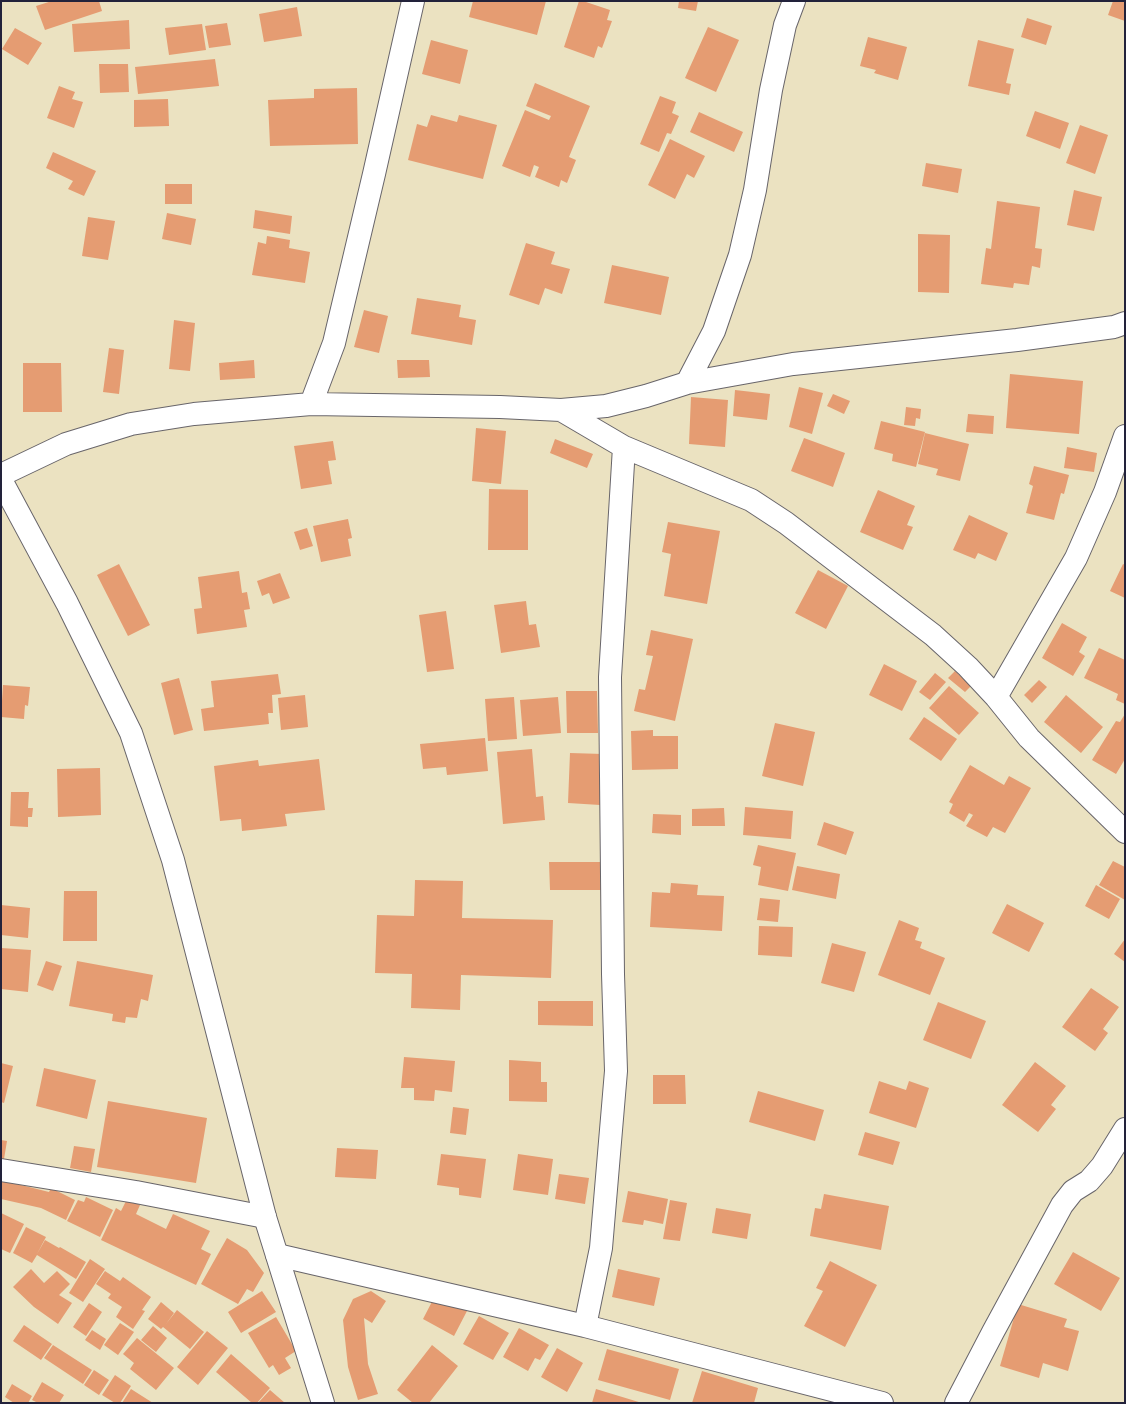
<!DOCTYPE html>
<html>
<head>
<meta charset="utf-8">
<style>
	body { margin:0 }
	#map { position:relative; width:1126px; height:1404px; overflow:hidden; background:#ebe2c1; font-family:"Shantell Sans",sans-serif }
	canvas { display:block }
	.frame { position:absolute; inset:0; border:2px solid #22223b; pointer-events:none }
</style>
</head>
<body>
<div id="map">
<canvas width="1126" height="1404"></canvas>
<div class="frame"></div>
</div>
<script>
const ctx = document.querySelector('canvas').getContext('2d');
ctx.lineJoin = 'round';
function paint(path, color) {
  ctx.fillStyle = color;
  ctx.fill(path, 'evenodd');
}
function strokePath(path, color, width, dash) {
  ctx.strokeStyle = color;
  ctx.lineWidth = width;
  ctx.lineCap = dash ? 'butt' : 'round';
  ctx.setLineDash(dash || []);
  ctx.stroke(path);
}
paint(new Path2D(`
	M 52,1 L 99,1 L 102,11 L 45,30 L 36,6 Z
	M 473,1 L 546,1 L 537,35 L 469,17 Z
	M 579,1 L 583,1 L 610,10 L 607,20 L 612,21 L 602,48 L 598,46 L 594,58 L 564,47 Z
	M 679,1 L 698,1 L 696,11 L 678,8 Z
	M 1113,1 L 1125,1 L 1125,21 L 1108,15 Z
	M 297,7 L 302,36 L 264,42 L 259,14 Z
	M 1027,18 L 1052,26 L 1046,45 L 1021,37 Z
	M 129,20 L 130,49 L 74,52 L 72,24 Z
	M 227,23 L 231,45 L 209,48 L 205,26 Z
	M 202,24 L 206,50 L 169,55 L 165,28 Z
	M 708,27 L 739,40 L 716,92 L 685,78 Z
	M 15,28 L 42,43 L 28,65 L 2,49 Z
	M 868,37 L 907,47 L 898,80 L 874,73 L 876,70 L 860,66 Z
	M 431,40 L 468,50 L 460,84 L 422,74 Z
	M 978,40 L 1014,49 L 1006,83 L 1011,84 L 1009,95 L 968,86 Z
	M 215,59 L 219,86 L 138,94 L 135,67 Z
	M 99,64 L 128,64 L 129,92 L 100,93 Z
	M 535,83 L 590,106 L 569,157 L 576,160 L 567,183 L 561,180 L 559,187 L 535,177 L 539,167 L 534,165 L 530,177 L 502,166 L 525,110 L 549,120 L 551,116 L 526,106 Z
	M 59,86 L 75,92 L 72,99 L 83,102 L 74,128 L 47,118 Z
	M 357,88 L 358,144 L 270,146 L 268,100 L 314,98 L 314,89 Z
	M 660,96 L 676,102 L 672,113 L 679,116 L 671,134 L 667,133 L 659,152 L 640,144 Z
	M 168,99 L 169,126 L 134,127 L 134,100 Z
	M 1035,111 L 1069,123 L 1060,149 L 1026,136 Z
	M 699,112 L 743,132 L 734,152 L 690,132 Z
	M 431,115 L 457,122 L 459,115 L 497,125 L 483,179 L 408,160 L 417,124 L 427,127 Z
	M 1080,125 L 1108,135 L 1095,174 L 1066,163 Z
	M 670,139 L 705,156 L 694,178 L 687,174 L 675,199 L 648,185 Z
	M 53,152 L 96,171 L 84,196 L 68,189 L 73,181 L 46,168 Z
	M 926,163 L 962,169 L 958,193 L 922,186 Z
	M 165,184 L 192,184 L 192,204 L 165,204 Z
	M 1074,190 L 1102,197 L 1094,231 L 1067,225 Z
	M 997,201 L 1040,207 L 1035,248 L 1042,249 L 1040,268 L 1032,266 L 1029,285 L 1014,283 L 1013,288 L 981,284 L 986,248 L 991,249 Z
	M 255,210 L 292,216 L 290,234 L 253,228 Z
	M 167,213 L 196,219 L 191,245 L 162,239 Z
	M 88,217 L 115,221 L 108,260 L 82,256 Z
	M 918,234 L 950,235 L 949,293 L 918,292 Z
	M 267,236 L 290,240 L 289,248 L 310,252 L 305,283 L 252,275 L 258,242 L 266,244 Z
	M 526,243 L 555,252 L 551,264 L 570,269 L 562,294 L 545,288 L 539,305 L 509,295 Z
	M 612,265 L 669,277 L 661,315 L 604,303 Z
	M 417,298 L 461,305 L 459,317 L 476,320 L 472,345 L 411,334 Z
	M 364,310 L 388,316 L 379,353 L 354,347 Z
	M 174,320 L 195,323 L 190,371 L 169,369 Z
	M 109,348 L 124,350 L 119,394 L 103,392 Z
	M 254,360 L 255,378 L 220,380 L 219,363 Z
	M 397,360 L 429,360 L 430,377 L 398,378 Z
	M 23,363 L 61,363 L 62,412 L 23,412 Z
	M 1010,374 L 1083,381 L 1079,434 L 1006,428 Z
	M 799,387 L 823,393 L 812,434 L 789,427 Z
	M 735,390 L 770,394 L 767,420 L 733,416 Z
	M 833,394 L 850,401 L 844,414 L 827,406 Z
	M 691,397 L 728,400 L 725,447 L 689,444 Z
	M 906,407 L 921,409 L 920,419 L 916,418 L 915,426 L 904,425 Z
	M 968,414 L 994,416 L 993,434 L 966,432 Z
	M 881,421 L 925,432 L 916,467 L 892,461 L 893,454 L 874,449 Z
	M 476,428 L 506,431 L 501,484 L 472,481 Z
	M 925,433 L 969,444 L 960,481 L 936,475 L 938,469 L 918,464 Z
	M 804,438 L 845,453 L 833,487 L 791,471 Z
	M 555,439 L 593,454 L 587,468 L 550,453 Z
	M 333,441 L 336,460 L 328,461 L 332,484 L 301,489 L 294,446 Z
	M 1067,447 L 1097,453 L 1094,472 L 1064,468 Z
	M 1034,466 L 1069,475 L 1064,494 L 1061,493 L 1054,520 L 1026,513 L 1033,486 L 1029,484 Z
	M 489,489 L 528,490 L 528,550 L 488,550 Z
	M 878,490 L 915,506 L 907,525 L 913,527 L 903,550 L 860,532 Z
	M 969,515 L 1008,533 L 996,561 L 978,553 L 975,559 L 953,550 Z
	M 348,519 L 352,538 L 348,539 L 351,556 L 321,562 L 313,526 Z
	M 668,522 L 720,531 L 707,604 L 664,596 L 671,554 L 662,552 Z
	M 307,528 L 313,546 L 300,550 L 294,532 Z
	M 119,564 L 150,625 L 128,636 L 97,575 Z
	M 1123,564 L 1125,565 L 1125,598 L 1110,591 Z
	M 818,570 L 848,586 L 826,629 L 795,613 Z
	M 239,571 L 242,593 L 247,592 L 250,609 L 244,610 L 247,627 L 197,634 L 194,609 L 202,608 L 198,577 Z
	M 280,573 L 290,598 L 273,604 L 269,593 L 262,596 L 257,581 Z
	M 526,601 L 529,625 L 536,624 L 540,647 L 501,653 L 494,605 Z
	M 446,611 L 454,669 L 427,672 L 419,615 Z
	M 1062,623 L 1087,637 L 1079,652 L 1085,656 L 1073,676 L 1042,658 Z
	M 651,630 L 693,639 L 675,721 L 634,711 L 639,689 L 645,690 L 653,656 L 646,655 Z
	M 1099,648 L 1125,660 L 1125,704 L 1116,700 L 1118,694 L 1084,678 Z
	M 884,664 L 917,681 L 902,711 L 869,695 Z
	M 955,671 L 971,686 L 965,692 L 948,678 Z
	M 935,673 L 946,682 L 930,700 L 919,692 Z
	M 278,674 L 281,694 L 272,695 L 273,713 L 268,713 L 269,724 L 204,731 L 201,709 L 214,707 L 211,681 Z
	M 179,678 L 193,730 L 174,735 L 161,683 Z
	M 1039,680 L 1047,687 L 1032,703 L 1024,695 Z
	M 3,685 L 30,687 L 28,706 L 25,705 L 24,719 L 1,717 Z
	M 949,686 L 979,713 L 959,735 L 929,708 Z
	M 566,691 L 597,691 L 598,733 L 567,733 Z
	M 305,695 L 308,727 L 281,730 L 278,698 Z
	M 1066,695 L 1103,727 L 1081,753 L 1044,722 Z
	M 514,697 L 517,739 L 488,741 L 485,699 Z
	M 558,697 L 561,733 L 523,736 L 520,700 Z
	M 1125,714 L 1125,759 L 1116,774 L 1092,760 L 1116,721 L 1120,722 Z
	M 924,717 L 957,739 L 941,761 L 909,739 Z
	M 775,723 L 815,732 L 803,786 L 762,776 Z
	M 653,730 L 653,736 L 678,736 L 678,769 L 632,770 L 631,731 Z
	M 485,738 L 488,771 L 447,775 L 446,767 L 423,769 L 420,744 Z
	M 532,749 L 536,797 L 543,796 L 545,820 L 503,824 L 497,752 Z
	M 570,753 L 603,754 L 600,805 L 568,803 Z
	M 319,759 L 325,810 L 285,814 L 287,826 L 242,831 L 241,819 L 220,821 L 214,766 L 258,760 L 259,766 Z
	M 970,765 L 1004,785 L 1009,776 L 1031,788 L 1005,833 L 993,827 L 987,837 L 966,826 L 973,815 L 969,813 L 964,822 L 949,813 L 953,804 L 949,802 Z
	M 100,768 L 101,815 L 58,817 L 57,769 Z
	M 11,792 L 29,792 L 28,808 L 33,808 L 32,817 L 28,817 L 28,827 L 10,826 Z
	M 745,807 L 793,811 L 791,839 L 743,835 Z
	M 724,808 L 725,826 L 692,826 L 692,809 Z
	M 653,814 L 681,815 L 681,835 L 652,833 Z
	M 824,822 L 854,832 L 846,855 L 817,845 Z
	M 758,845 L 796,853 L 788,891 L 758,885 L 761,867 L 753,865 Z
	M 1113,861 L 1125,867 L 1125,900 L 1099,885 Z
	M 549,862 L 600,862 L 601,890 L 550,890 Z
	M 797,866 L 840,874 L 836,899 L 792,890 Z
	M 415,880 L 463,881 L 462,918 L 553,920 L 551,978 L 461,975 L 460,1010 L 411,1008 L 412,974 L 375,973 L 377,915 L 414,916 Z
	M 671,883 L 698,885 L 697,895 L 724,896 L 722,931 L 650,927 L 652,892 L 670,893 Z
	M 1096,885 L 1120,899 L 1109,919 L 1085,906 Z
	M 64,891 L 97,891 L 97,941 L 63,941 Z
	M 760,898 L 780,900 L 778,922 L 757,920 Z
	M 1007,904 L 1044,923 L 1029,952 L 992,933 Z
	M 1,905 L 30,908 L 28,938 L 1,935 Z
	M 899,920 L 919,928 L 915,940 L 922,942 L 920,948 L 945,958 L 930,995 L 878,975 Z
	M 759,926 L 793,927 L 792,957 L 758,955 Z
	M 1125,939 L 1125,962 L 1114,954 Z
	M 832,943 L 866,952 L 854,992 L 821,983 Z
	M 1,948 L 31,950 L 28,992 L 1,989 Z
	M 46,961 L 62,966 L 53,991 L 37,985 Z
	M 77,961 L 153,975 L 148,1001 L 141,999 L 137,1018 L 126,1017 L 125,1023 L 112,1021 L 113,1014 L 69,1006 Z
	M 1091,988 L 1119,1007 L 1103,1029 L 1108,1033 L 1095,1051 L 1062,1027 Z
	M 538,1001 L 593,1001 L 593,1026 L 538,1025 Z
	M 938,1002 L 986,1021 L 971,1059 L 923,1040 Z
	M 404,1057 L 455,1061 L 452,1092 L 435,1090 L 434,1101 L 414,1100 L 414,1088 L 401,1088 Z
	M 509,1060 L 541,1062 L 541,1082 L 547,1082 L 547,1102 L 509,1101 Z
	M 1035,1062 L 1066,1086 L 1051,1105 L 1056,1109 L 1038,1132 L 1002,1105 Z
	M 1,1063 L 13,1066 L 4,1103 L 1,1102 Z
	M 44,1068 L 96,1080 L 87,1119 L 36,1106 Z
	M 653,1075 L 685,1075 L 686,1104 L 653,1104 Z
	M 879,1081 L 906,1090 L 909,1081 L 929,1088 L 916,1128 L 869,1113 Z
	M 758,1091 L 824,1110 L 815,1141 L 749,1122 Z
	M 108,1101 L 207,1118 L 196,1183 L 97,1167 Z
	M 453,1107 L 469,1109 L 466,1135 L 450,1133 Z
	M 865,1132 L 900,1142 L 893,1165 L 858,1155 Z
	M 1,1140 L 7,1141 L 4,1159 L 1,1158 Z
	M 74,1146 L 95,1149 L 91,1172 L 70,1168 Z
	M 337,1148 L 378,1150 L 376,1179 L 335,1177 Z
	M 441,1154 L 486,1159 L 481,1198 L 459,1195 L 459,1188 L 437,1185 Z
	M 518,1154 L 553,1159 L 548,1195 L 513,1190 Z
	M 559,1174 L 589,1178 L 585,1204 L 555,1199 Z
	M 1,1180 L 49,1192 L 51,1188 L 75,1200 L 66,1220 L 41,1208 L 1,1199 Z
	M 628,1191 L 668,1199 L 663,1224 L 644,1220 L 643,1225 L 622,1222 Z
	M 824,1194 L 889,1206 L 881,1250 L 810,1236 L 815,1208 L 821,1209 Z
	M 86,1197 L 113,1210 L 100,1237 L 67,1221 L 78,1200 L 84,1202 Z
	M 127,1199 L 140,1205 L 136,1214 L 166,1229 L 173,1214 L 210,1231 L 201,1249 L 211,1254 L 196,1285 L 101,1240 L 116,1208 L 121,1211 Z
	M 670,1200 L 687,1203 L 680,1241 L 663,1239 Z
	M 716,1208 L 751,1214 L 747,1239 L 712,1233 Z
	M 1,1213 L 24,1224 L 10,1253 L 1,1249 Z
	M 26,1227 L 46,1237 L 37,1254 L 45,1240 L 59,1248 L 60,1247 L 86,1262 L 76,1279 L 37,1255 L 32,1263 L 13,1253 Z
	M 227,1238 L 247,1250 L 264,1273 L 253,1292 L 247,1289 L 238,1304 L 201,1284 Z
	M 1073,1252 L 1120,1278 L 1101,1311 L 1054,1284 Z
	M 90,1259 L 105,1269 L 83,1302 L 69,1293 Z
	M 830,1261 L 877,1285 L 845,1347 L 804,1326 L 823,1291 L 816,1288 Z
	M 31,1269 L 44,1283 L 57,1271 L 70,1284 L 59,1295 L 72,1303 L 58,1324 L 34,1307 L 13,1287 Z
	M 618,1269 L 660,1278 L 654,1306 L 612,1297 Z
	M 105,1271 L 120,1281 L 123,1277 L 151,1297 L 142,1310 L 145,1311 L 133,1329 L 116,1317 L 122,1307 L 108,1298 L 111,1294 L 96,1284 Z
	M 262,1291 L 276,1312 L 241,1333 L 228,1312 Z
	M 371,1291 L 386,1301 L 372,1323 L 364,1318 L 368,1364 L 378,1394 L 358,1400 L 348,1367 L 343,1320 L 353,1299 Z
	M 436,1294 L 467,1311 L 454,1336 L 423,1319 Z
	M 161,1302 L 174,1313 L 166,1324 L 177,1310 L 204,1332 L 190,1349 L 163,1327 L 161,1329 L 148,1319 Z
	M 89,1303 L 102,1312 L 86,1336 L 73,1327 Z
	M 1018,1304 L 1067,1319 L 1064,1327 L 1079,1331 L 1068,1371 L 1043,1363 L 1039,1378 L 1000,1366 Z
	M 479,1316 L 509,1333 L 493,1360 L 463,1344 Z
	M 276,1317 L 296,1351 L 285,1358 L 291,1368 L 279,1375 L 273,1365 L 269,1368 L 248,1333 Z
	M 120,1323 L 134,1332 L 118,1355 L 104,1345 Z
	M 24,1325 L 52,1344 L 41,1360 L 13,1341 Z
	M 153,1326 L 167,1338 L 156,1352 L 141,1340 Z
	M 519,1328 L 549,1345 L 540,1360 L 535,1358 L 528,1371 L 503,1357 Z
	M 92,1330 L 106,1339 L 100,1350 L 85,1340 Z
	M 207,1331 L 228,1348 L 198,1385 L 177,1367 Z
	M 137,1338 L 174,1368 L 156,1390 L 130,1369 L 134,1363 L 123,1354 Z
	M 53,1345 L 92,1370 L 83,1384 L 44,1358 Z
	M 432,1345 L 458,1366 L 429,1403 L 413,1403 L 397,1390 Z
	M 557,1348 L 583,1363 L 567,1392 L 541,1377 Z
	M 607,1349 L 679,1369 L 670,1400 L 598,1380 Z
	M 231,1354 L 270,1388 L 257,1403 L 252,1403 L 216,1372 Z
	M 94,1370 L 109,1380 L 99,1395 L 84,1385 Z
	M 702,1371 L 758,1388 L 754,1403 L 692,1403 Z
	M 115,1375 L 131,1386 L 120,1403 L 115,1403 L 102,1395 Z
	M 42,1382 L 64,1395 L 59,1403 L 38,1403 L 32,1400 Z
	M 12,1384 L 32,1396 L 28,1403 L 14,1403 L 5,1397 Z
	M 131,1389 L 153,1403 L 122,1403 Z
	M 596,1389 L 642,1403 L 592,1403 Z
	M 270,1390 L 285,1403 L 258,1403 Z`), '#e59c72');
const minor = new Path2D(`
	M 687,383 L 714,331 L 740,255 L 755,190 L 771,90 L 785,25 L 794,1
	M 311,404 L 334,343 L 374,174 L 413,1
	M 561,410 L 624,447 L 751,500 L 786,523 L 933,635 L 968,667 L 996,697 L 1029,738 L 1125,832
	M 1,475 L 66,444 L 131,424 L 194,414 L 311,404 L 500,407 L 561,410 L 606,406 L 646,396 L 687,383 L 793,364 L 1017,340 L 1114,327 L 1125,323
	M 996,697 L 1076,558 L 1105,492 L 1125,436
	M 1,1170 L 136,1192 L 265,1217
	M 277,1255 L 585,1326 L 882,1403
	M 585,1326 L 601,1248 L 616,1071 L 613,974 L 610,677 L 624,447
	M 956,1403 L 993,1332 L 1062,1205 L 1073,1191 L 1089,1181 L 1102,1166 L 1125,1129`);
const tertiary = new Path2D(`
	M 1,480 L 67,603 L 131,733 L 173,860 L 265,1217 L 323,1403`);
strokePath(minor, '#68656a', 24);
strokePath(tertiary, '#68656a', 24);
strokePath(minor, '#fff', 22);
strokePath(tertiary, '#fff', 22);
</script>
</body>
</html>
